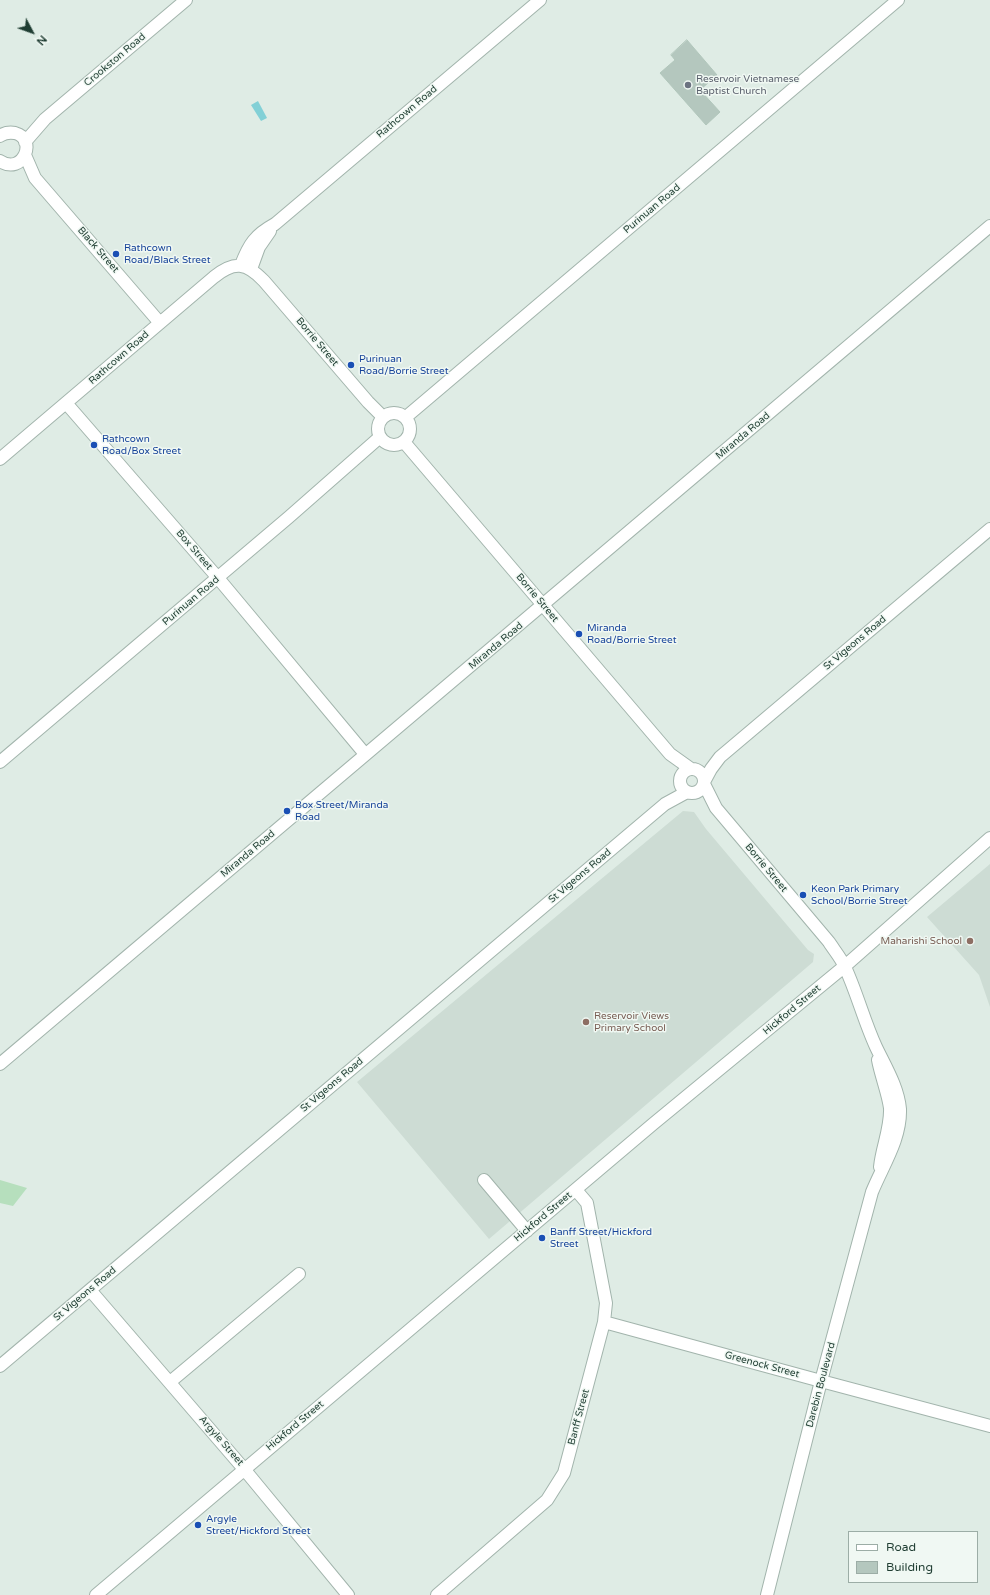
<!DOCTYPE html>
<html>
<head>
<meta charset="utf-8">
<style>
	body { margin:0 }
	#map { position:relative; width:990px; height:1595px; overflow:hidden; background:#dfece5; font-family:"Varela Round",sans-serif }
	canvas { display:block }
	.legend { position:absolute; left:848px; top:1531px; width:130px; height:52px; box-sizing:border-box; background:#f0f8f3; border:1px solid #9cada6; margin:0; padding:5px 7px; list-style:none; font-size:12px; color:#1f3d32 }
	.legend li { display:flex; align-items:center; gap:8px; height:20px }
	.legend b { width:20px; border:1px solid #9cada6 }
	.north { position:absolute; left:12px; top:12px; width:40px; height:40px; -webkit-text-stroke:3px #f0f8f3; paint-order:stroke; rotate:131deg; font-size:11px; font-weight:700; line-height:16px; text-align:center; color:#1f3d32 }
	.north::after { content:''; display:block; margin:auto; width:14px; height:18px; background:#1f3d32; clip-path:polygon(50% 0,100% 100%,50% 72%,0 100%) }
</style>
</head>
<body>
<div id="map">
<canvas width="990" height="1595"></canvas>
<ul class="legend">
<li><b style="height:5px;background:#fff"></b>Road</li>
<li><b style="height:11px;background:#b4c7be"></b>Building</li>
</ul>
<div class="north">N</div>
</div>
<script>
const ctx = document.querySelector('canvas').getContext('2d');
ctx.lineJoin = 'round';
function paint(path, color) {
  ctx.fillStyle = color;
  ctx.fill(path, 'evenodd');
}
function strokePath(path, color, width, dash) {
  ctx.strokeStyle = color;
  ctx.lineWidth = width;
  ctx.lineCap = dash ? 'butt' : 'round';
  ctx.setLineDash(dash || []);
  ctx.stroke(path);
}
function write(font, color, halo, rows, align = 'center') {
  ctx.font = font + ' "Varela Round",sans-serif';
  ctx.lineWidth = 3;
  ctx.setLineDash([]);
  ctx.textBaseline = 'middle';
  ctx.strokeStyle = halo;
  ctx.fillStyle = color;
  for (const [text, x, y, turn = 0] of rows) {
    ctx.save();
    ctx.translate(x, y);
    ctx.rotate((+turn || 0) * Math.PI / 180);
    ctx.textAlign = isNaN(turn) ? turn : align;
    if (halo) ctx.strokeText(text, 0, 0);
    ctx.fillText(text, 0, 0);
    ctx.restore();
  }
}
paint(new Path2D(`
	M 683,811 L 694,812 L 706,829 L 808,950 L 814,954 L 813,962 L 489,1239 L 357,1082 Z
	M 990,864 L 990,1007 L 979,975 L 927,917 Z`), '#cddcd4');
paint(new Path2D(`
	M 0,1180 L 27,1188 L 13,1206 L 0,1203 Z`), '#b6dfbd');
paint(new Path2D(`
	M 258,101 L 267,118 L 261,121 L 251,105 Z`), '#82d0d6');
const building = new Path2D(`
	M 687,40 L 717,75 L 700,90 L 720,112 L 706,125 L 660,73 L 675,60 L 671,55 Z`);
paint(building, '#b4c7be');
strokePath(building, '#b1c6bb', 1);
const minor = new Path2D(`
	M 0,136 C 4,133 9,132 15,133 C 38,139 23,176 0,161
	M 25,142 L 45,119 L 186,0
	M 25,155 L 35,178 L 160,323
	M 241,265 C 249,244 255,235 275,224 L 540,0
	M 251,269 L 259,247 L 270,231
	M 66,403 L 218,578 L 365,754
	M378 429a16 16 0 1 1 32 0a16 16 0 1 1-32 0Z
	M 406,417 L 898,0
	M 404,442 L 670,754 L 691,769
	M 0,459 L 214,277 C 234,261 246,262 264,281 L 368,402 L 383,417
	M 0,762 L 289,517 L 380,437
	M680 781a12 12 0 1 1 24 0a12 12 0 1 1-24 0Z
	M 704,782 L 711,769 L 720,757 L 990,529
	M 704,784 L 716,808 L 829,942 C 834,950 841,958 845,967 C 857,993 864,1021 876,1047 C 885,1066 898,1087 900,1109 C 901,1139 883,1165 872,1192 L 821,1381 L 767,1595
	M 878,1060 C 881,1076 888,1093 890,1108 C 891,1128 882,1147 880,1167
	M 0,1064 C 331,785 661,506 990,226
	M 484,1180 L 527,1231
	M 90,1290 L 244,1469 L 348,1595
	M 604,1322 L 821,1381 L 990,1426
	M 0,1366 L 665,804 L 687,792
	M 170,1382 L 299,1274
	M 96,1595 L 653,1124 L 845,966 L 990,838
	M 437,1595 L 547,1500 L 564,1473 L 604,1322 L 606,1303 L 587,1203 L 576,1190`);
strokePath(minor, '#a2b4ac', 14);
strokePath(minor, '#fff', 12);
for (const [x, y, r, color] of [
	[688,85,4,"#6b7280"],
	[116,254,4,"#1a4fb4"],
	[351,365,4,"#1a4fb4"],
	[94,445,4,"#1a4fb4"],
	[579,634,4,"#1a4fb4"],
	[287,811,4,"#1a4fb4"],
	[803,895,4,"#1a4fb4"],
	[970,941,4,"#8d6e63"],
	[586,1022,4,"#8d6e63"],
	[542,1238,4,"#1a4fb4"],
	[198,1525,4,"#1a4fb4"]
]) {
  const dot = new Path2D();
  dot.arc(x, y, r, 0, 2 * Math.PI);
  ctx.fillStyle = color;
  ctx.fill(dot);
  strokePath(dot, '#f0f8f3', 1.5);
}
write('10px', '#1f3d32', '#f0f8f3', [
	["Crookston Road",115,60,-40],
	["Rathcown Road",407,112,-40],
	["Purinuan Road",652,209,-40],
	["Black Street",98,250,49],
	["Borrie Street",317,342,50],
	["Rathcown Road",119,358,-41],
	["Miranda Road",743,436,-40],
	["Box Street",194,550,49],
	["Borrie Street",537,598,50],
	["Purinuan Road",191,601,-40],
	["St Vigeons Road",855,643,-40],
	["Miranda Road",496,646,-40],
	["Miranda Road",248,854,-40],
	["Borrie Street",766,868,50],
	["St Vigeons Road",580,876,-40],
	["Hickford Street",792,1010,-40],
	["St Vigeons Road",332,1085,-40],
	["Hickford Street",543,1217,-40],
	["St Vigeons Road",85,1294,-40],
	["Greenock Street",762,1365,15],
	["Darebin Boulevard",821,1385,-75],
	["Banff Street",579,1417,-75],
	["Hickford Street",295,1426,-40],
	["Argyle Street",221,1441,49]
]);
write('10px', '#5b616d', '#f0f8f3', [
	["Reservoir Vietnamese",696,79],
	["Baptist Church",696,91]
], 'left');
write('10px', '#164399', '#f0f8f3', [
	["Rathcown",124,248],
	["Road/Black Street",124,260],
	["Purinuan",359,359],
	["Road/Borrie Street",359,371],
	["Rathcown",102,439],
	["Road/Box Street",102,451],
	["Miranda",587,628],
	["Road/Borrie Street",587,640],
	["Box Street/Miranda",295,805],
	["Road",295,817],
	["Keon Park Primary",811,889],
	["School/Borrie Street",811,901],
	["Banff Street/Hickford",550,1232],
	["Street",550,1244],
	["Argyle",206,1519],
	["Street/Hickford Street",206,1531]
], 'left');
write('10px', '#785e54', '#f0f8f3', [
	["Maharishi School",962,941],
	["Reservoir Views",594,1016,"left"],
	["Primary School",594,1028,"left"]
], 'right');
</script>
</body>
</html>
